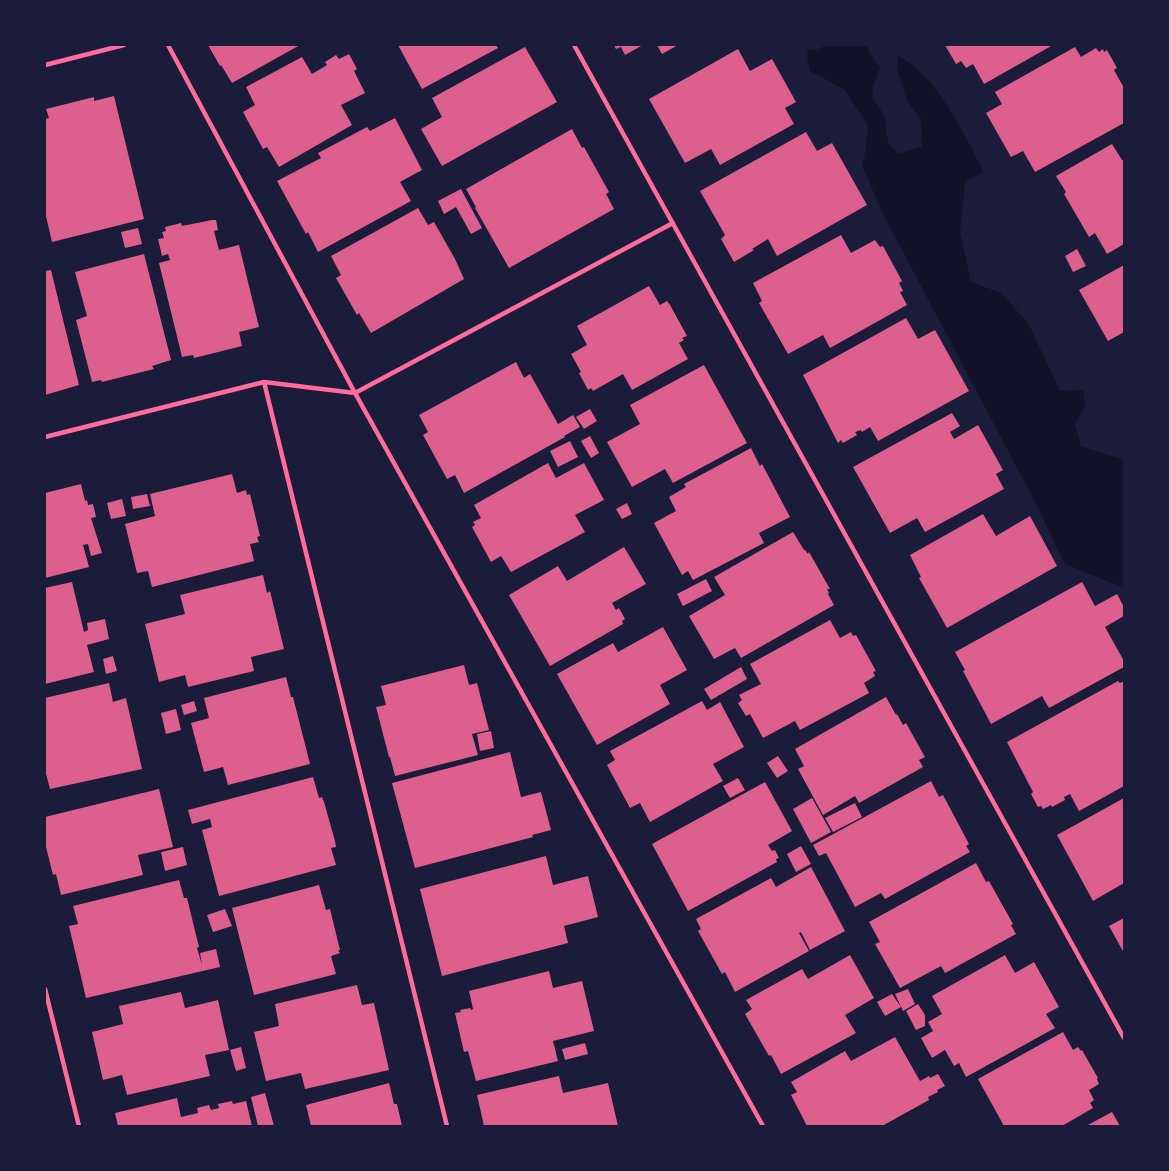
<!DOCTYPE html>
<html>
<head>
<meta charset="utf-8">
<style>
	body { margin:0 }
	#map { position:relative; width:1169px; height:1171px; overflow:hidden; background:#1b1b3a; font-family:Raleway,sans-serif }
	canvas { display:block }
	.frame { position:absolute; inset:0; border:46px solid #1b1b3a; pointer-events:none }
</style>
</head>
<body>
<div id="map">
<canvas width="1169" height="1171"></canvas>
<div class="frame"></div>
</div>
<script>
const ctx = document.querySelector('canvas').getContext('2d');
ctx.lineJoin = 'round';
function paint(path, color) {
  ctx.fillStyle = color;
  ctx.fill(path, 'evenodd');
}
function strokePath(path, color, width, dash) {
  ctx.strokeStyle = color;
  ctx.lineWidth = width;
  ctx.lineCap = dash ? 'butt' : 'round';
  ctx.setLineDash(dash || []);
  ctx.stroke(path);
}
paint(new Path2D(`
	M 827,45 L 867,45 L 868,50 L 880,68 L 873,87 L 872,97 L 884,115 L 888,143 L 898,154 L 922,146 L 921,119 L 908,103 L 898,73 L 897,55 C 939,78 962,131 984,172 L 965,181 L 960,233 L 971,282 L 1001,293 L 1028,323 L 1060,391 L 1083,390 L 1085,406 L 1075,424 L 1081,446 L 1124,460 L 1124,591 L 1122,587 L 1065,564 L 1033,498 L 882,212 L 862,164 L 866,150 L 868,126 L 845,90 L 810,71 L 807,57 L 808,49 L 816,50 Z`), '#12122b');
paint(new Path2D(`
	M 208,45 L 300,45 L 232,83 L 221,65 L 220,66 Z
	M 398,45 L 496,45 L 498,48 L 422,89 Z
	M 614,45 L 643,45 L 625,55 L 621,47 L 616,49 Z
	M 657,45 L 678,45 L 662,54 Z
	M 945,45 L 1053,45 L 984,84 L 973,64 L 966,68 L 961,61 L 956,64 Z
	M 525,47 L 557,102 L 442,166 L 421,129 L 442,117 L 432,98 Z
	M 1075,47 L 1081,57 L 1096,48 L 1099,52 L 1103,49 L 1104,52 L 1107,50 L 1117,68 L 1114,70 L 1124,88 L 1124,123 L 1035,172 L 1023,151 L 1011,157 L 986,113 L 1002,104 L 995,92 Z
	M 738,49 L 750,71 L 772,59 L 796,102 L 785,108 L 794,124 L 720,165 L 711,149 L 685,163 L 649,99 Z
	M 349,54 L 357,69 L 354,71 L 365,93 L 341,105 L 352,125 L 279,167 L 267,147 L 263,149 L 243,112 L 255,105 L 246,87 L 302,57 L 312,74 L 327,65 L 325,62 L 336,55 L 339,59 Z
	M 114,96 L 144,219 L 52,242 L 45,212 L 45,119 L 49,118 L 46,109 L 94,97 L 94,101 Z
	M 395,118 L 422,170 L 400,182 L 411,201 L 318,252 L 308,232 L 306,234 L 277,181 L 321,158 L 318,153 L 367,127 L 370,131 Z
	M 572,129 L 582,148 L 584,147 L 609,192 L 606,194 L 614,209 L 509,268 L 475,208 L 476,207 L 466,189 Z
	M 806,132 L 817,151 L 832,143 L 867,205 L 777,256 L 768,239 L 752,249 L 754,250 L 734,262 L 721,239 L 725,235 L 700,191 Z
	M 1112,144 L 1122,160 L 1124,159 L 1124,244 L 1107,254 L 1095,233 L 1089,237 L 1064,194 L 1066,192 L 1056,176 Z
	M 461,189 L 482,228 L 471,234 L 456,207 L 444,214 L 438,201 Z
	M 418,208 L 428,225 L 434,222 L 455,259 L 464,279 L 371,333 L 359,313 L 357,315 L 336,278 L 341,275 L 331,256 Z
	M 212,220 L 216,220 L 218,230 L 214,231 L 219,250 L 239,245 L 259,327 L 239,332 L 242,346 L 194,358 L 193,355 L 182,357 L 159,263 L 170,260 L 168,254 L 162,256 L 158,239 L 164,238 L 162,232 L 166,231 L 165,227 L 181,223 L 182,226 Z
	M 138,228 L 142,244 L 125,248 L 121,232 Z
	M 841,235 L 851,253 L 875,240 L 880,247 L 883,246 L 902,281 L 899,283 L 903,291 L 900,292 L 907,305 L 830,348 L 823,335 L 788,354 L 759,303 L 762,301 L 753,283 Z
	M 1077,249 L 1086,266 L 1073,272 L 1065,256 Z
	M 144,254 L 171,360 L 152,366 L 154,369 L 102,382 L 101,380 L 92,382 L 76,320 L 87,316 L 75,272 Z
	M 1124,265 L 1124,332 L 1108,341 L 1079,290 Z
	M 51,270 L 79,385 L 45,395 L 45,271 Z
	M 649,286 L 660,305 L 667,301 L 669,304 L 669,303 L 687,336 L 682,338 L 684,340 L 679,343 L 688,359 L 632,390 L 623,374 L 593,391 L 591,388 L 588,390 L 579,373 L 581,372 L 571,354 L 587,345 L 577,326 Z
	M 906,318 L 918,339 L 935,330 L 969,391 L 878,441 L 870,427 L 862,432 L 861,430 L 855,432 L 857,435 L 843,443 L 841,440 L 838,443 L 803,375 Z
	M 516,362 L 524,378 L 530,374 L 558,424 L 573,415 L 580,427 L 564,436 L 565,437 L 464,493 L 455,475 L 447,479 L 423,435 L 428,432 L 419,415 Z
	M 704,365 L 747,443 L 673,483 L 665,469 L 632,487 L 607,442 L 640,424 L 630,405 Z
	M 590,409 L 597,421 L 584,429 L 576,417 Z
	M 952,413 L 960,426 L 950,432 L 954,439 L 978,425 L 1003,470 L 996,474 L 1004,489 L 925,532 L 917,518 L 890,533 L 853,467 Z
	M 590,436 L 599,453 L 591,458 L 581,441 Z
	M 570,441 L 578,457 L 558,467 L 550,451 Z
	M 751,448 L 760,466 L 762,464 L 790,517 L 759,533 L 764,543 L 693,580 L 688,571 L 682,575 L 654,523 L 676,511 L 669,497 L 686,487 L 684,484 Z
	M 548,463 L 556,478 L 584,463 L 604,500 L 575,515 L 585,532 L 511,572 L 501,556 L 491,562 L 472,527 L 475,525 L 473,522 L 481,518 L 474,505 Z
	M 232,474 L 237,493 L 246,490 L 247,495 L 250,494 L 260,536 L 257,537 L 259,542 L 250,544 L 254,561 L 152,587 L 148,571 L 137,573 L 125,524 L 155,516 L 150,494 Z
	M 81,484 L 85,501 L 87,500 L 88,505 L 93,504 L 96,517 L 91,518 L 102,553 L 91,556 L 88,544 L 83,545 L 89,567 L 45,578 L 45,493 Z
	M 147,494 L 150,506 L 133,509 L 131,497 Z
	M 122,499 L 126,516 L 111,519 L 107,503 Z
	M 627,503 L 632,514 L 622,519 L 616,509 Z
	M 983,514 L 996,536 L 1030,516 L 1057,566 L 947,628 L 919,578 L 921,577 L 910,555 Z
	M 793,532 L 804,550 L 805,550 L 808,554 L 809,552 L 830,589 L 827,589 L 829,593 L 828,594 L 834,605 L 741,658 L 735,648 L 714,659 L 689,616 L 725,595 L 714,577 Z
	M 624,547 L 646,584 L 612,603 L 616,610 L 619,608 L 625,619 L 622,621 L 623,624 L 550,666 L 509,595 L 558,566 L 567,581 Z
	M 263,575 L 267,593 L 270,591 L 284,649 L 251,657 L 254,671 L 188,687 L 185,675 L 159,682 L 145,624 L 185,614 L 180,595 Z
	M 706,579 L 712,591 L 683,606 L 677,594 Z
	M 72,582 L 84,632 L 88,630 L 87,623 L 105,619 L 109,639 L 87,645 L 94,672 L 45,684 L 45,588 Z
	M 1082,582 L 1095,606 L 1117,594 L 1124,607 L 1124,616 L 1105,627 L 1124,661 L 1124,667 L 1049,708 L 1042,696 L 991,724 L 963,671 L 965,670 L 955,652 Z
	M 830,620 L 840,638 L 851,632 L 853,636 L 856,635 L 876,671 L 873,672 L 875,676 L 864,683 L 869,693 L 800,730 L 795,721 L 763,738 L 750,714 L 746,716 L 738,703 L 742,700 L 739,695 L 761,684 L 750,664 Z
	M 663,627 L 687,670 L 660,685 L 670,704 L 597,745 L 557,674 L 613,643 L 618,652 Z
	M 113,656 L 117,671 L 106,674 L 103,659 Z
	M 464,665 L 469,685 L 477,683 L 489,730 L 472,734 L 478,755 L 395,776 L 390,757 L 389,757 L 376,707 L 386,705 L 381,686 Z
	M 741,667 L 747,679 L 711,700 L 704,689 Z
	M 286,677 L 291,697 L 293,697 L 310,764 L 228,785 L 223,767 L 204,772 L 191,723 L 209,718 L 204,698 Z
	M 1118,681 L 1120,683 L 1124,681 L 1124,786 L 1079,811 L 1070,794 L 1064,797 L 1065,800 L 1052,807 L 1051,805 L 1043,809 L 1041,806 L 1038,807 L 1031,794 L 1033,792 L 1007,742 Z
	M 109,683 L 113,702 L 126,698 L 142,769 L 50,789 L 45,770 L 45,698 Z
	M 886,697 L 896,715 L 897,714 L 903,725 L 906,723 L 925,757 L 919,760 L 923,767 L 859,803 L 855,796 L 823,815 L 798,769 L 804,766 L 795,749 Z
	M 194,701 L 197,711 L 184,715 L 181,705 Z
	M 702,701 L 707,710 L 720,702 L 744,747 L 713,764 L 723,781 L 650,822 L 640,803 L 630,808 L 607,765 L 615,760 L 610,751 Z
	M 176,709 L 181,730 L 166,734 L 161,713 Z
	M 491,731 L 494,748 L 480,751 L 477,734 Z
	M 510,752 L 521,797 L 541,792 L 551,830 L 532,835 L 533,837 L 415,868 L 392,783 Z
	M 778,756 L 788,771 L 777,778 L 767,763 Z
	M 313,777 L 319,798 L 322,797 L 324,802 L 335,841 L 336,847 L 331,848 L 336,865 L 219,896 L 202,830 L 212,827 L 210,819 L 192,824 L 188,810 Z
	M 738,778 L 745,790 L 730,798 L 723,786 Z
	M 931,781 L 939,797 L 943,795 L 969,844 L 966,846 L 970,852 L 885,899 L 881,893 L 855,907 L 826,853 L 819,856 L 813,845 Z
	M 765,782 L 792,831 L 768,845 L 772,851 L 775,850 L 779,858 L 776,859 L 777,862 L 688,911 L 652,844 Z
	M 159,789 L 173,847 L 138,855 L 143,875 L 61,895 L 56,874 L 53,875 L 45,843 L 45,817 Z
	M 812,798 L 831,832 L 811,843 L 793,809 Z
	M 1124,798 L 1124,883 L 1093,901 L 1057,835 Z
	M 855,803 L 862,817 L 833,832 L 825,818 Z
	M 801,846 L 811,864 L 796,872 L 787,854 Z
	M 183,847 L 187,865 L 165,871 L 161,852 Z
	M 546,856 L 553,885 L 588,876 L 598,917 L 564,926 L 568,943 L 442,976 L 420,889 Z
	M 976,863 L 986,882 L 989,881 L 1013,924 L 1011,925 L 1016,934 L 945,973 L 941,966 L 900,988 L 875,944 L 880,942 L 869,922 Z
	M 811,867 L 845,931 L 810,950 L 801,932 L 799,933 L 809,951 L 735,992 L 725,972 L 722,974 L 698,931 L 701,929 L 696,919 L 771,878 L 776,887 Z
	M 179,880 L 184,898 L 187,898 L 199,947 L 197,948 L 202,965 L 200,953 L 216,949 L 220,967 L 86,998 L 69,926 L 78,924 L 73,906 Z
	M 319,885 L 326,910 L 330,909 L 340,950 L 338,950 L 340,953 L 331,956 L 336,974 L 254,995 L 232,908 Z
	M 225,909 L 232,926 L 213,932 L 207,915 Z
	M 1124,918 L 1124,953 L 1109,926 Z
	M 850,955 L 874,998 L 845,1015 L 856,1033 L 781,1074 L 771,1055 L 769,1056 L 745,1014 L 752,1009 L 746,1000 L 802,969 L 808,979 Z
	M 1005,955 L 1015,973 L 1034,962 L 1059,1007 L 1046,1014 L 1055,1028 L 966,1077 L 959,1063 L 954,1066 L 945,1050 L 932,1058 L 921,1038 L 933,1031 L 928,1022 L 942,1014 L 932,996 Z
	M 549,971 L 553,988 L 582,981 L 594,1031 L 553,1041 L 558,1061 L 476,1081 L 468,1051 L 464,1052 L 455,1013 L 461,1012 L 460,1010 L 470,1008 L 471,1010 L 473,1009 L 469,991 Z
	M 357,985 L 362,1005 L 374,1003 L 389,1070 L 305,1089 L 301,1073 L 266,1081 L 254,1032 L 279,1026 L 275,1004 Z
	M 908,989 L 915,1004 L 903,1011 L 895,994 Z
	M 181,992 L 185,1008 L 218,1000 L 229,1050 L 205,1055 L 210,1076 L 127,1095 L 122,1075 L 103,1080 L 92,1032 L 123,1024 L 119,1006 Z
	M 892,994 L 901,1007 L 885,1016 L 877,1002 Z
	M 918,1004 L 925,1015 L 925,1026 L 916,1030 L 906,1011 Z
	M 1063,1032 L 1073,1050 L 1078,1047 L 1081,1051 L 1082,1050 L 1098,1078 L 1097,1079 L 1099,1084 L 1089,1090 L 1094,1100 L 1090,1103 L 1093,1108 L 1062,1126 L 1004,1126 L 978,1079 Z
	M 895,1037 L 920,1081 L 929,1076 L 930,1078 L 938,1074 L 945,1086 L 937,1090 L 938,1092 L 928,1097 L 929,1100 L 882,1126 L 807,1126 L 791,1095 L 797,1092 L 791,1082 L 845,1051 L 851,1061 Z
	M 585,1043 L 588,1054 L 565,1060 L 562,1049 Z
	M 241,1047 L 246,1068 L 236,1071 L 230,1050 Z
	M 559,1076 L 563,1093 L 608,1083 L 618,1126 L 484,1126 L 477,1095 Z
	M 389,1083 L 394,1104 L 397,1104 L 402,1126 L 311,1126 L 306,1105 Z
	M 265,1093 L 274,1126 L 258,1126 L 251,1097 Z
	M 177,1098 L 181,1117 L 198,1113 L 197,1108 L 209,1105 L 211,1110 L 219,1108 L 218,1104 L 232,1101 L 233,1104 L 246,1101 L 252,1126 L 118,1126 L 115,1113 Z
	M 1112,1112 L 1120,1126 L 1086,1126 Z`), '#dd5f8e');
strokePath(new Path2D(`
	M 168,45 L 355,393 L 763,1126
	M 574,45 L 1124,1038
	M 45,65 L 124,45
	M 264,382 L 447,1126
	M 45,437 L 264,382 L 355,393 L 673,223
	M 45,989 L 79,1126`), '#ff6b9d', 4.5);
</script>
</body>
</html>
